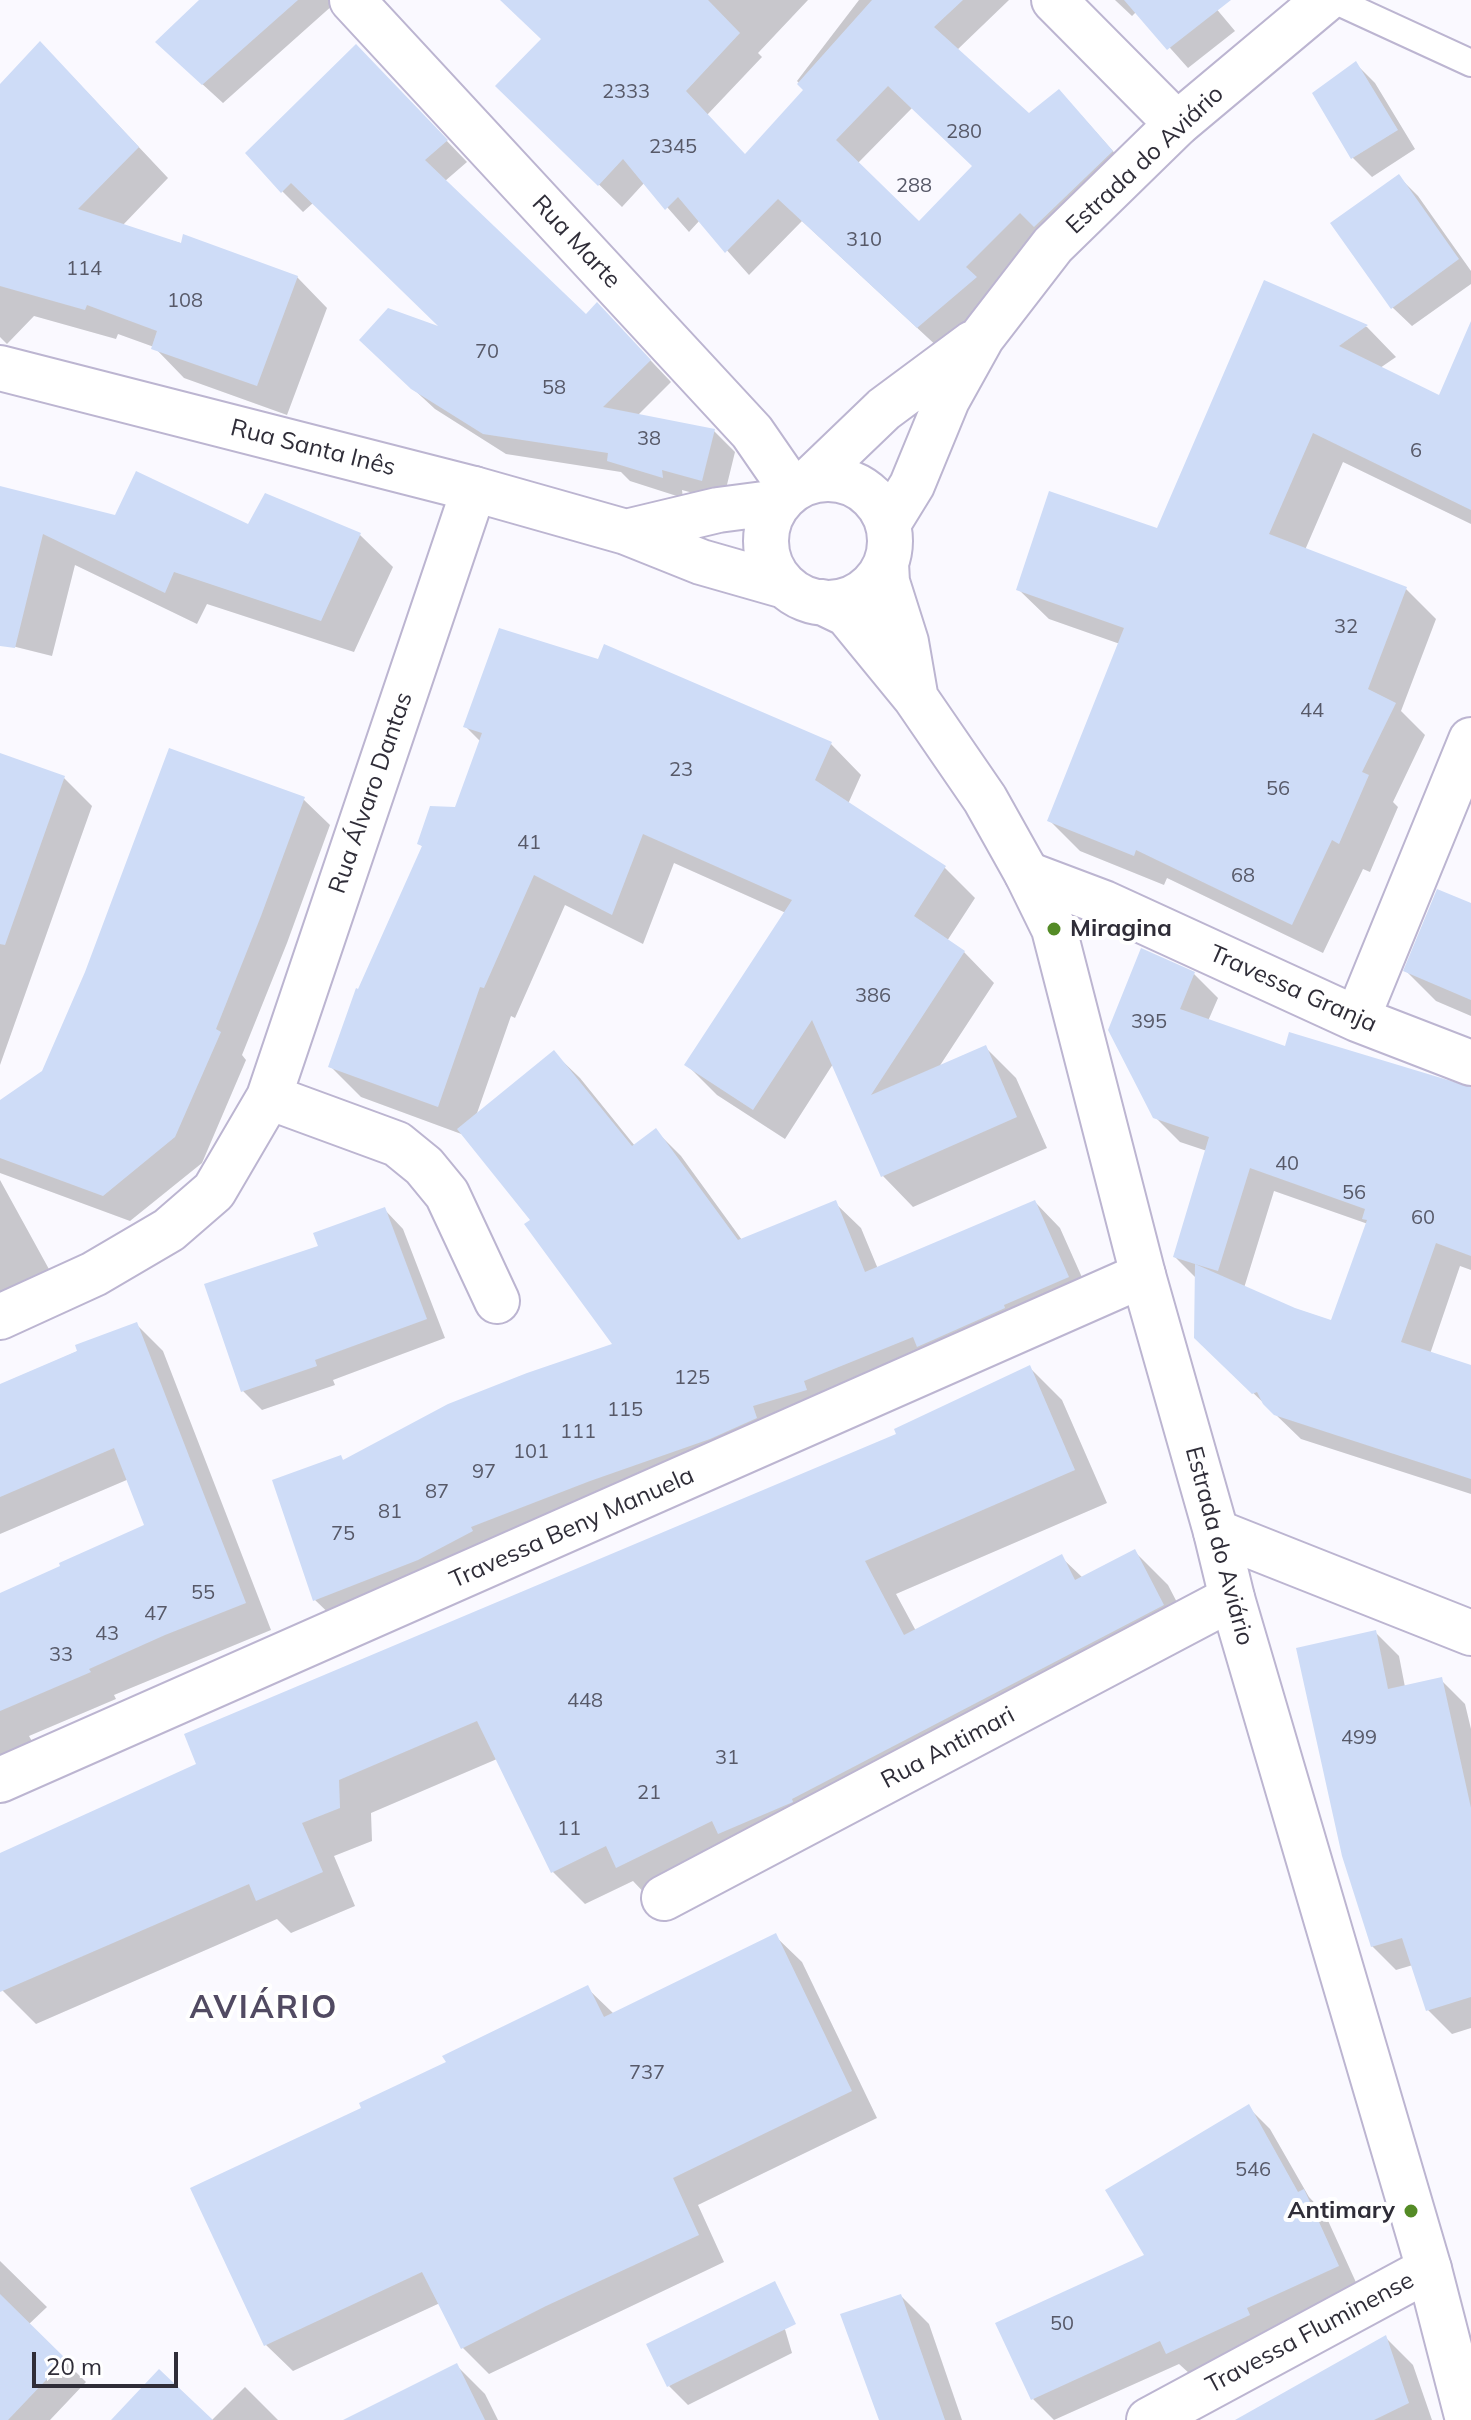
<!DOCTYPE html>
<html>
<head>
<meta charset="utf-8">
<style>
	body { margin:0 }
	#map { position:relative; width:1471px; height:2420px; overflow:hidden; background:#faf9ff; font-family:Mulish,sans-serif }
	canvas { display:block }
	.scale { position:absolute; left:32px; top:2352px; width:146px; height:36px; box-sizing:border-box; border:4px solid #2f2d38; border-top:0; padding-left:10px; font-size:24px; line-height:28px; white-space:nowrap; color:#2f2d38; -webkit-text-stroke:6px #fff; paint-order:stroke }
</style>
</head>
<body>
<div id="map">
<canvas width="1471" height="2420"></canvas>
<div class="scale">20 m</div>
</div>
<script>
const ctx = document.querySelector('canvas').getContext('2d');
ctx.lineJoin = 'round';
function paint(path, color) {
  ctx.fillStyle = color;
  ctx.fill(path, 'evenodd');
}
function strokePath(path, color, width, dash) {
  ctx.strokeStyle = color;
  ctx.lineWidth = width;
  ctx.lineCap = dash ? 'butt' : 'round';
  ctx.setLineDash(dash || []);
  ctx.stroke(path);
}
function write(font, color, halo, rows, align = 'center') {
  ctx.font = font + ' Mulish,sans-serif';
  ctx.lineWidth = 8;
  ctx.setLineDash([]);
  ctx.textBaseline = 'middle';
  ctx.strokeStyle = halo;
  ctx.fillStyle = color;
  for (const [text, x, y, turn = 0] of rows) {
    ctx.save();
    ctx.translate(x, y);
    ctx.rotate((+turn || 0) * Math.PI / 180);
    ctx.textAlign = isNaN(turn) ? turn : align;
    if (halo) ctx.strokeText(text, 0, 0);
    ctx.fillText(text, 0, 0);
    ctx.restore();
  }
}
paint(new Path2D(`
	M 202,0 L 330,0 L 334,4 L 223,103 L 177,61 Z
	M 502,0 L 808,0 L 758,53 L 762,57 L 707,115 L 746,156 L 806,90 L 797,81 L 859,0 L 1009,0 L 957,50 L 1029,116 L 1081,115 L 1135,176 L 1044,234 L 988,291 L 998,302 L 941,350 L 802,221 L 749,275 L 700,220 L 689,232 L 645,182 L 622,207 L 498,86 L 543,39 ZM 913,107 L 974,167 L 920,224 L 857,164 Z
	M 1115,0 L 1209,0 L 1235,31 L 1188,68 L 1137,11 L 1132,16 Z
	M 1356,64 L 1375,83 L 1415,149 L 1372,177 L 1353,158 Z
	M 377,68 L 467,162 L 445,181 L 586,317 L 618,326 L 671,382 L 637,416 L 714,431 L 735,452 L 723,501 L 682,490 L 683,498 L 630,481 L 621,472 L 506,454 L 435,409 L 383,361 L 445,331 L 313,203 L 303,212 L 282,191 Z
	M 70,74 L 168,178 L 122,226 L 297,277 L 327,308 L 287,415 L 184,378 L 154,347 L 118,334 L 116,339 L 34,316 L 7,344 L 0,337 L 0,87 Z
	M 1399,177 L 1418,196 L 1471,271 L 1471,284 L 1412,326 L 1392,307 Z
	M 1265,282 L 1367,327 L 1396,357 L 1380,368 L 1440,398 L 1471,326 L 1471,524 L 1343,462 L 1305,550 L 1406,589 L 1436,619 L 1401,711 L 1425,735 L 1393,802 L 1398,807 L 1370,872 L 1363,869 L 1323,953 L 1167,878 L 1164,885 L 1080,851 L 1049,820 L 1120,644 L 1049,619 L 1018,589 L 1158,531 Z
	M 0,488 L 116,517 L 249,527 L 266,495 L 360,535 L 393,567 L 354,652 L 207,604 L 197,624 L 75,565 L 52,656 L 0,643 Z
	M 466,727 L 831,744 L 861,775 L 848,804 L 944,867 L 975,898 L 947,941 L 964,952 L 994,983 L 939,1067 L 985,1047 L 1016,1078 L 1047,1148 L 913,1207 L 883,1176 L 833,1064 L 785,1139 L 717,1095 L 687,1065 L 786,913 L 674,863 L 643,944 L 565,905 L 515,1018 L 511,1016 L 476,1116 L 554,1053 L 580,1078 L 635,1146 L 656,1131 L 681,1156 L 742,1240 L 835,1203 L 861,1228 L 878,1269 L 1035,1202 L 1060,1228 L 1093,1302 L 341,1625 L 315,1600 L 345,1462 L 615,1346 L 532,1221 L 464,1135 L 361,1097 L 330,1066 L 359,991 L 423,847 L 419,843 L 457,809 L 481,742 Z
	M 0,755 L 64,778 L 92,806 L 0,1065 Z
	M 303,799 L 330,825 L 287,943 L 242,1055 L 246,1060 L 202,1163 L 130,1221 L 0,1173 L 0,1104 L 43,1072 Z
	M 1471,905 L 1471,1016 L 1436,1001 L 1406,971 Z
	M 1194,974 L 1218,998 L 1208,1021 L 1287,1049 L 1471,1089 L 1471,1270 L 1460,1266 L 1430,1354 L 1471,1367 L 1471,1494 L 1301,1439 L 1221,1362 L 1197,1279 L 1175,1257 L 1207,1151 L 1180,1142 L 1155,1117 L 1110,1030 ZM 1274,1191 L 1368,1224 L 1332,1322 L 1294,1310 L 1244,1288 Z
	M 0,1180 L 50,1271 L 0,1297 Z
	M 384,1209 L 403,1229 L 445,1338 L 333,1380 L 335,1385 L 262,1410 L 243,1391 L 321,1247 Z
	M 136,1324 L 163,1351 L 271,1630 L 114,1695 L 116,1699 L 29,1736 L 33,1743 L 0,1758 L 0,1595 L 147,1526 L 129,1479 L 0,1534 L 0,1387 Z
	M 1029,1367 L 1062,1400 L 1107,1503 L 896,1594 L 916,1631 L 1061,1557 L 1083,1578 L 1135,1552 L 1168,1585 L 1196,1639 L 651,1900 L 633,1881 L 585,1904 L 552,1871 L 497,1759 L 371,1813 L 372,1841 L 334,1856 L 355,1906 L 291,1933 L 277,1919 L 36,2024 L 3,1991 L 0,1985 L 0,1855 L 199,1765 L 898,1435 Z
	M 1375,1632 L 1399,1656 L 1405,1687 L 1441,1680 L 1465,1704 L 1471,1729 L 1471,2028 L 1452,2034 L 1428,2010 L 1413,1965 L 1396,1970 L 1372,1946 Z
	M 775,1936 L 802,1962 L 877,2118 L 698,2205 L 724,2262 L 489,2374 L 463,2348 L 440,2303 L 293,2371 L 266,2345 L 364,2109 L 587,1988 L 614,2014 Z
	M 1248,2107 L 1270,2129 L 1309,2197 L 1325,2214 L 1359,2289 L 1268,2330 L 1271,2337 L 1190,2374 L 1179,2364 L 1054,2420 L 1033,2399 L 1147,2255 Z
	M 0,2261 L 47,2307 L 28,2325 L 86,2382 L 50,2420 L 0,2420 Z
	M 901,2296 L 929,2324 L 962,2420 L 881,2420 Z
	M 779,2309 L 792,2353 L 688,2405 L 669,2386 Z
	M 1385,2337 L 1413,2365 L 1432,2420 L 1239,2420 Z
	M 457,2366 L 485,2394 L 498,2420 L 363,2420 Z
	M 245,2387 L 278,2420 L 212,2420 Z`), '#0003');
paint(new Path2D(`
	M 199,0 L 298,0 L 202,85 L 155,42 Z
	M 500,0 L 708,0 L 740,33 L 686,91 L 745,154 L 803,90 L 797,84 L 872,0 L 963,0 L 934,27 L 1029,113 L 1059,89 L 1113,151 L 1034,227 L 1020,213 L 966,267 L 977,277 L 917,328 L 778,199 L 725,253 L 678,197 L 665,210 L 623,159 L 598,186 L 495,86 L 541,39 ZM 888,86 L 972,166 L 919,221 L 836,140 Z
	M 1124,0 L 1231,0 L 1167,50 Z
	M 40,41 L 139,147 L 78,209 L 181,243 L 183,234 L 298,276 L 257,386 L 151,349 L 157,331 L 87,305 L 85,310 L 0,286 L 0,84 Z
	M 356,44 L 448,140 L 425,160 L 586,314 L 597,302 L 651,360 L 603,407 L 715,429 L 702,481 L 662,470 L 663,478 L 607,461 L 608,453 L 483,434 L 411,389 L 359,340 L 388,308 L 438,326 L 291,183 L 281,193 L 245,153 Z
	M 1356,61 L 1398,130 L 1351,159 L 1312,93 Z
	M 1399,174 L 1459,259 L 1391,309 L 1330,223 Z
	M 1264,280 L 1368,325 L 1339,346 L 1439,395 L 1471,321 L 1471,510 L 1313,433 L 1269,534 L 1407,587 L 1368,689 L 1396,703 L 1362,772 L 1369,775 L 1339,844 L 1332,840 L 1292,925 L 1136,850 L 1134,856 L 1047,821 L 1124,628 L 1016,590 L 1049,491 L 1157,528 Z
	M 136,471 L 248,524 L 265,493 L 361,533 L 321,621 L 174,572 L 165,593 L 43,534 L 15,648 L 0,646 L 0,486 L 115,515 Z
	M 499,628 L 598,659 L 604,644 L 832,742 L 815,780 L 946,866 L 914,916 L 965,951 L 871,1095 L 986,1045 L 1017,1117 L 881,1177 L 812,1020 L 753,1110 L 684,1065 L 792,900 L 643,834 L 612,915 L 534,875 L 484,988 L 480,987 L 438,1107 L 328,1067 L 356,988 L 358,989 L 422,846 L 417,844 L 430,806 L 455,807 L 482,733 L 463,727 Z
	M 169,748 L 305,797 L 261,916 L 216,1029 L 221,1032 L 175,1137 L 103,1196 L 0,1158 L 0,1100 L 42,1071 L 85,972 Z
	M 0,753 L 65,776 L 5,945 L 0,944 Z
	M 1437,889 L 1471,903 L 1471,1000 L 1403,971 Z
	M 1141,948 L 1195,972 L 1180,1009 L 1285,1046 L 1289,1032 L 1471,1087 L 1471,1256 L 1436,1243 L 1401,1342 L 1471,1365 L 1471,1479 L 1274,1415 L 1263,1404 L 1257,1392 L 1252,1394 L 1194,1338 L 1195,1264 L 1173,1257 L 1209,1137 L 1153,1118 L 1108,1030 ZM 1250,1168 L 1365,1209 L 1362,1219 L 1367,1220 L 1331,1320 L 1295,1308 L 1195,1264 L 1218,1271 Z
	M 554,1050 L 632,1146 L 656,1128 L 738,1240 L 836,1200 L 865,1272 L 1035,1200 L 1069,1277 L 1004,1305 L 1005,1308 L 917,1347 L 913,1337 L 804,1381 L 807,1390 L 753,1406 L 757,1418 L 710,1439 L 590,1481 L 471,1527 L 473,1531 L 418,1560 L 313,1601 L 272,1480 L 341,1455 L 343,1460 L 448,1404 L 527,1373 L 612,1344 L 524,1224 L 530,1220 L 457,1129 Z
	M 385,1207 L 427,1319 L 315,1360 L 317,1366 L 241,1392 L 204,1284 L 318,1246 L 313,1233 Z
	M 137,1322 L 246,1603 L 165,1635 L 89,1669 L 91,1672 L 0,1711 L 0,1593 L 60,1566 L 59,1563 L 144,1525 L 114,1448 L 0,1497 L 0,1384 L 77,1351 L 75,1345 Z
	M 1030,1365 L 1075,1470 L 865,1561 L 904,1635 L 1062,1554 L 1075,1580 L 1135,1549 L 1164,1605 L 792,1799 L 793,1802 L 718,1834 L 712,1821 L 616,1868 L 606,1846 L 551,1873 L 477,1721 L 339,1780 L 340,1808 L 302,1823 L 323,1872 L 256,1901 L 249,1884 L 0,1992 L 0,1853 L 196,1764 L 184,1734 L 896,1434 L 894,1429 Z
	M 1376,1630 L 1388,1689 L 1442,1677 L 1471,1808 L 1471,1997 L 1426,2011 L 1402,1938 L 1371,1947 L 1342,1856 L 1296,1648 Z
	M 776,1933 L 852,2091 L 673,2178 L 699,2235 L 546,2306 L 461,2349 L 422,2272 L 264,2346 L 190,2188 L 361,2108 L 359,2103 L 446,2062 L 442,2056 L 588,1985 L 604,2017 Z
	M 1249,2104 L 1298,2192 L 1304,2189 L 1339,2266 L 1247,2308 L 1250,2315 L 1166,2354 L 1160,2341 L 1031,2400 L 995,2323 L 1144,2255 L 1105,2190 Z
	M 775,2281 L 796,2324 L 667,2387 L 646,2344 Z
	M 0,2294 L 66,2359 L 8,2420 L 0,2420 Z
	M 901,2294 L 945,2420 L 879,2420 L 840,2314 Z
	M 1386,2335 L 1409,2403 L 1374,2420 L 1235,2420 Z
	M 457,2363 L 485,2420 L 343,2420 Z
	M 159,2369 L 213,2420 L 111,2420 Z`), '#cedcf7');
const lane = new Path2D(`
	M 1334,0 L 1471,63`);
const street = new Path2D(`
	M 352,0 L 752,432 L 792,490
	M 1054,0 L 1177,124
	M 1027,874 L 1104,903 L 1357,1019 L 1471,1063
	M 1357,1019 L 1471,740
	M 269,1097 L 397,1144 L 424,1166 L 447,1194 L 497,1301
	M 0,1317 L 94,1274 L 169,1230 L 214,1191 L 269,1097 L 474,489
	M 1216,1532 L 1471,1633
	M 0,1780 L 1143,1275
	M 664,1898 L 1232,1598
	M 1149,2420 L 1429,2269`);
const secondary = new Path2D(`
	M 0,368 L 474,489 L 626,532 L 701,562 L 785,586
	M766 541a62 62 0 1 1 124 0a62 62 0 1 1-124 0Z
	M 809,481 L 884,409 L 973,343
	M 888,524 L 912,485 L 947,400 L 982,337 L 1053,245 L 1177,124 L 1325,0
	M 626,532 L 718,510 L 779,502
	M 886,563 L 887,582 L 906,642 L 915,694
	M 822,602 L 847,614 L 915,697 L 985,799 L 1027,874 L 1054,929 L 1143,1275 L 1216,1532 L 1232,1598 L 1429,2269 L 1468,2420`);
strokePath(lane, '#bcb5d1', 30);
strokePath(street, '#bcb5d1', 48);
strokePath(secondary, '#bcb5d1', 48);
strokePath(lane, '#fff', 26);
strokePath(street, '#fff', 44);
strokePath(secondary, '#fff', 44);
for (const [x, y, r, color] of [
	[1054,929,8,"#548b26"],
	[1411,2211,8,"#548b26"]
]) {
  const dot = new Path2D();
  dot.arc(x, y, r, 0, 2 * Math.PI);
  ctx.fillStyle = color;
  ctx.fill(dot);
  strokePath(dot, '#fff', 3);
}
write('20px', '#575968', null, [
	["2333",626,92],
	["280",964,132],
	["2345",673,147],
	["288",914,186],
	["310",864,240],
	["114",84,269],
	["108",185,301],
	["70",487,352],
	["58",554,388],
	["38",649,439],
	["6",1416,451],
	["32",1346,627],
	["44",1312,711],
	["23",681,770],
	["56",1278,789],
	["41",529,843],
	["68",1243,876],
	["386",873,996],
	["395",1149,1022],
	["40",1287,1164],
	["56",1354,1193],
	["60",1423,1218],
	["125",692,1378],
	["115",625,1410],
	["111",578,1432],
	["101",531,1452],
	["97",484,1472],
	["87",437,1492],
	["81",390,1512],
	["75",343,1534],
	["55",203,1593],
	["47",156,1614],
	["43",107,1634],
	["33",61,1655],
	["448",585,1701],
	["499",1359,1738],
	["31",727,1758],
	["21",649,1793],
	["11",569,1829],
	["737",647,2073],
	["546",1253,2170],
	["50",1062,2324]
]);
write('24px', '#2f2d38', '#fff', [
	["Estrada do Aviário",1145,160,-43],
	["Rua Marte",576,242,47],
	["Rua Santa Inês",313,448,14],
	["Rua Álvaro Dantas",371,793,-71],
	["Travessa Granja",1293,989,24],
	["Travessa Beny Manuela",572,1528,-24],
	["Estrada do Aviário",1219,1546,75],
	["Rua Antimari",948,1748,-28],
	["Travessa Fluminense",1310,2333,-28]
]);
write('bold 24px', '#2f2d38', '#fff', [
	["Miragina",1070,929],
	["Antimary",1395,2211,"right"]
], 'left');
ctx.letterSpacing = '2px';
write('bold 32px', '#514a62', '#fff', [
	["AVIÁRIO",264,2008]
]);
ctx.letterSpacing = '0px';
</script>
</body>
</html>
